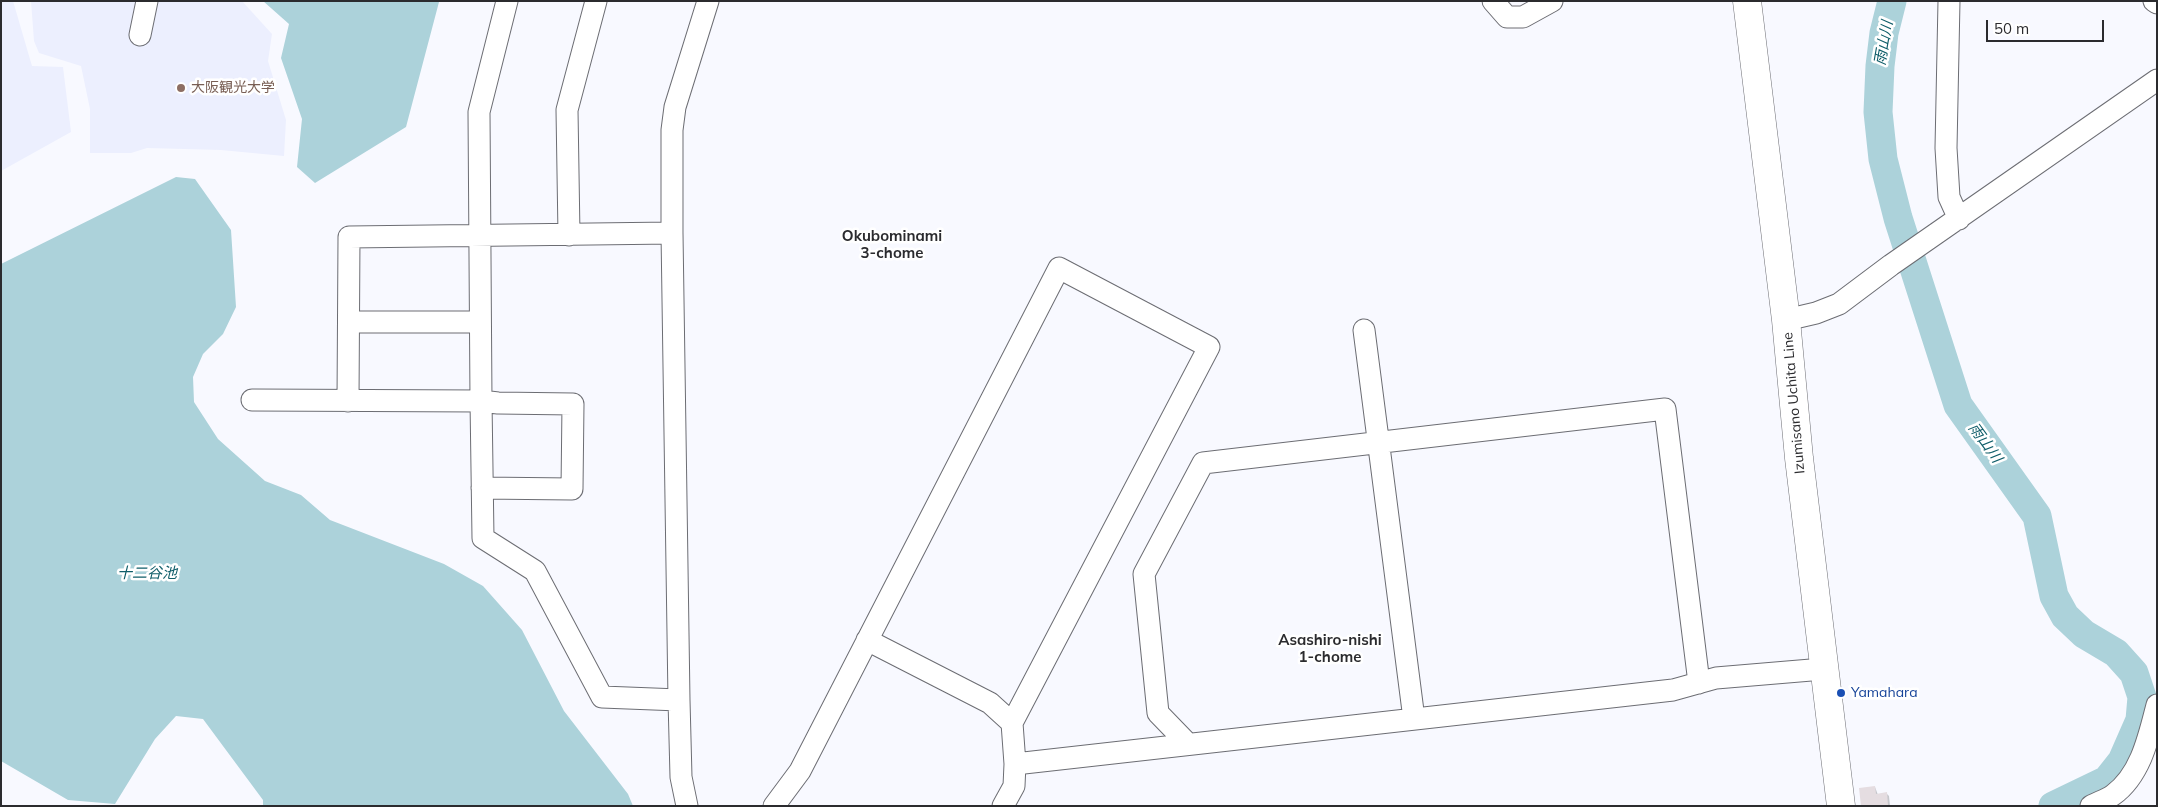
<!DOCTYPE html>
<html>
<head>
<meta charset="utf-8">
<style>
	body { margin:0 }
	#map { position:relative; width:2158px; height:807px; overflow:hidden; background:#f8f9ff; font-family:Mulish,sans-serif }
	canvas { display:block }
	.frame { position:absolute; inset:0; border:2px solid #2b2b2e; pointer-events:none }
	.scale { position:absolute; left:1986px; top:20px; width:118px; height:22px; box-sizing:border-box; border:2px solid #2b2b2e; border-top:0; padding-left:6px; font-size:15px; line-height:18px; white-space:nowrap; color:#2b2b2e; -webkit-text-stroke:4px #fff; paint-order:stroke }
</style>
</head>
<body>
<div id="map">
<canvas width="2158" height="807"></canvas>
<div class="frame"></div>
<div class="scale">50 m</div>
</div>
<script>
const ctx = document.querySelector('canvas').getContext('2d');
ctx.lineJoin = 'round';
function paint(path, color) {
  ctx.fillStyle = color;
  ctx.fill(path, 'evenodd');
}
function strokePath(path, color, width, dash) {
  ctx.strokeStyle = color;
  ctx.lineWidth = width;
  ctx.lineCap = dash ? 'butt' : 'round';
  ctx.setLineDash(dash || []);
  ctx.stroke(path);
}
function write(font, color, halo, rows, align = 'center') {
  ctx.font = font + ' Mulish,"Noto Sans JP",sans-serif';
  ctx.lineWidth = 5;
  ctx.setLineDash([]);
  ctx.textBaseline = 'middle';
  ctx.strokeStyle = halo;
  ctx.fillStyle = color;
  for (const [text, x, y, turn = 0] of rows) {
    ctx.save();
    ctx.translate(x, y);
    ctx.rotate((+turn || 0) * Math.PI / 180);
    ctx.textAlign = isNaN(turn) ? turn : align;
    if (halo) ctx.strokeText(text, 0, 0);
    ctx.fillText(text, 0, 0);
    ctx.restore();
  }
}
paint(new Path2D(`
	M 1,1 L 13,1 L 32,66 L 63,67 L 71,132 L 1,171 Z
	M 31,1 L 242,1 L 272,34 L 268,61 L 286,120 L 284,156 L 221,150 L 147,148 L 131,153 L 90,153 L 90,109 L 81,66 L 39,53 L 34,41 Z`), '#eceffe');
paint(new Path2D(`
	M 263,1 L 439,2 L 406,127 L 315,183 L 297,167 L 302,119 L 281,58 L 289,24 Z
	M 176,177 L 195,179 L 231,230 L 236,307 L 223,334 L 203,354 L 193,377 L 194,402 L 218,439 L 265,481 L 301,495 L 330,520 L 444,564 L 483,586 L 522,630 L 564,711 L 628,794 L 633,806 L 263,806 L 263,800 L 203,719 L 176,716 L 155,739 L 115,804 L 68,800 L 1,761 L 1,264 Z`), '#acd2da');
paint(new Path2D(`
	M 1875,787 L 1878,795 L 1887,794 L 1889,796 L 1890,806 L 1862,806 Z`), '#0003');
strokePath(new Path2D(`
	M 1892,1 L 1884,33 L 1880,66 L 1878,112 L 1883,159 L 1898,218 L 1958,405 L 2037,516 L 2054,596 L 2065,616 L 2084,634 L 2116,653 L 2134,673 L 2142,697 L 2140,720 L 2122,761 L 2107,780 L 2053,806`), '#acd2da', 29);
paint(new Path2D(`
	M 1875,786 L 1876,794 L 1887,792 L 1888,806 L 1861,806 L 1859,788 Z`), '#e5dde1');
const minor = new Path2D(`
	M 1493,1 L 1507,17 L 1523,17 L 1552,1
	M 1949,1 L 1946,148 L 1949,197 L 1959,219
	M 2154,1 L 2157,3
	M 140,35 L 147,1
	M 569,235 L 567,110 L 596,1
	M 1786,320 L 1816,313 L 1839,304 L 1891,265 L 2157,80
	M 349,322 L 480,322
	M 1364,330 L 1414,719
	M 252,400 L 481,401 L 479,112 L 507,1
	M 348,401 L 349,237 L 672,233
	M 482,488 L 572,489 L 573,404 L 498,403 L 481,401 L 483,538 L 535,571 L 602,697 L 679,700
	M 867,640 L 990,703 L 1012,723
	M 1188,744 L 1158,713 L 1144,574 L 1203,463 L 1665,409 L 1699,683
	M 687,806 L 681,777 L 679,700 L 672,233 L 672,130 L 675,107 L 708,1
	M 774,806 L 800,771 L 1059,268 L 1209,347 L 1012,723 L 1015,764
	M 1003,806 L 1014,786 L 1015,764 L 1673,690 L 1716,678 L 1823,669
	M 2091,806 C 2098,802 2106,800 2113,795 C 2141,775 2149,736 2157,705`);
const major = new Path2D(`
	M 1747,1 L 1786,320 L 1799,458 L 1841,806`);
strokePath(minor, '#6c6d73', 23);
strokePath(major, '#6c6d73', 29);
strokePath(minor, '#fff', 21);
strokePath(major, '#fff', 28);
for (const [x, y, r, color] of [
	[181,88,5,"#8d6e63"],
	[1841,693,5,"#1a4fb4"]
]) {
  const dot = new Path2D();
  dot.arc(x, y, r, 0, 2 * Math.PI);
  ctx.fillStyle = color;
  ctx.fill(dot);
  strokePath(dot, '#fff', 2);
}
write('14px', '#785e54', '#fff', [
	["大阪観光大学",191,88]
], 'left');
write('14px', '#2b2b2e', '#fff', [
	["Izumisano Uchita Line",1794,403,-95]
]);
write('14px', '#164399', '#fff', [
	["Yamahara",1851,693]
], 'left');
write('italic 15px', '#0f5d69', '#fff', [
	["雨山川",1884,43,-80],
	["雨山川",1985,443,54],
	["十二谷池",147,573]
]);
write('bold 15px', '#2b2b2e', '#fff', [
	["Okubominami",892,236],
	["3-chome",892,253],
	["Asashiro-nishi",1330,640],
	["1-chome",1330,657]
]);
</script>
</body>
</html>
